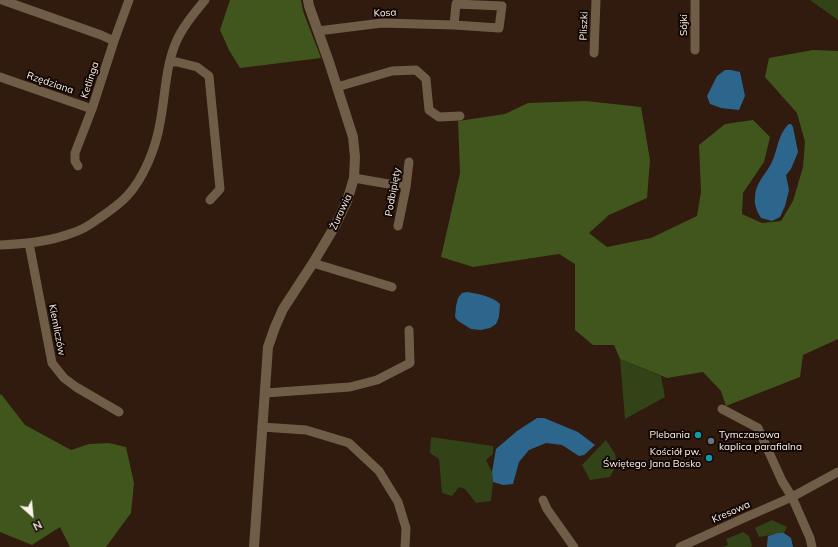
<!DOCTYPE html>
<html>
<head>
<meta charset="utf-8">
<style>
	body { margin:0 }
	#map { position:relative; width:838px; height:547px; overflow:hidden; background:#311a0e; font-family:Mulish,sans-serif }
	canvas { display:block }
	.north { position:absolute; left:12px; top:495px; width:40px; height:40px; -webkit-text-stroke:3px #110804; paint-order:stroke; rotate:153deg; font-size:11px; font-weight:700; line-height:16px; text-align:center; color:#fef1ea }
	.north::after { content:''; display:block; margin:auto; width:14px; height:18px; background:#fef1ea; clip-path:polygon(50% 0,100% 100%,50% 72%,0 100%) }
</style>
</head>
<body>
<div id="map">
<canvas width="838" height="547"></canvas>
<div class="north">N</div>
</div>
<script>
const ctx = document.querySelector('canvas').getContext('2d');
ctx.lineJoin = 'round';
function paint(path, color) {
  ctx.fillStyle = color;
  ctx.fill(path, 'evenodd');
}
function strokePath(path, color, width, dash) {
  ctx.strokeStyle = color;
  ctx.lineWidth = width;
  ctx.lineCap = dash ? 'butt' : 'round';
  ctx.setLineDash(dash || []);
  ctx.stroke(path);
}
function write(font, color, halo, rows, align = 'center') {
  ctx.font = font + ' Mulish,sans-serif';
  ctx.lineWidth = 4;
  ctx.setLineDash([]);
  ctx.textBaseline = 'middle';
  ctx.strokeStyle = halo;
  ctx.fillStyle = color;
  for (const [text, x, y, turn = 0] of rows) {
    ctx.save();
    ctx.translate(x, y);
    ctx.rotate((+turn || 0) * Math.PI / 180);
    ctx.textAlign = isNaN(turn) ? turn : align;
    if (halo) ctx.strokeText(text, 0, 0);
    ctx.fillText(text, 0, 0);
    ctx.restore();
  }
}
paint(new Path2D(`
	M 810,0 L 838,0 L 838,20 Z
	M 620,359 L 661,376 L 665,397 L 625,419 Z
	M 431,437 L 493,446 L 493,454 L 486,460 L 492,472 L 493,482 L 491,501 L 476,503 L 465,489 L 459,487 L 452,496 L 442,493 L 439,459 L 430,453 Z
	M 606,440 L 615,454 L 617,464 L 610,477 L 590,480 L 582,465 Z
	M 772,520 L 787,527 L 784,533 C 775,533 768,536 759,537 L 755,528 Z
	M 743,532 L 749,536 L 752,545 L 751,547 L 723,547 L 728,545 L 726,539 Z`), '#324317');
paint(new Path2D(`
	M 230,0 L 301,0 L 303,11 L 321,58 L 240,68 L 229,50 L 220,30 Z
	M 813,50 L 838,51 L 838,339 L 803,355 L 800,377 L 726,406 L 721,391 L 703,372 L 667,378 L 620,359 L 614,345 L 593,345 L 575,330 L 575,264 L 559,254 L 473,267 L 441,257 L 460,173 L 458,121 L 505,114 L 528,103 L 586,101 L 641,107 L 650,160 L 647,198 L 609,215 L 589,233 L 607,247 L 651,238 L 697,216 L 701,192 L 699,145 L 725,124 L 753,120 L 770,137 L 764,162 L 743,193 L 742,214 L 762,223 L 781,221 L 793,201 L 803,167 L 805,142 L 797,113 L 765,77 L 769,58 Z
	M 1,394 L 25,425 L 71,450 L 89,444 L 109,443 L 126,447 L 134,483 L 131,513 L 106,547 L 70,547 L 60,527 L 32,545 L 0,532 L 0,395 Z`), '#40561d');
paint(new Path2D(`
	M 725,70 L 731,70 L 740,72 L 745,96 L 739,110 L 721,108 L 710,104 L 707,96 L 717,76 Z
	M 789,124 L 791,124 L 793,127 L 798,152 L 791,169 L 786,175 L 789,190 L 785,206 L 780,217 L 772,221 L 761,218 C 757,211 754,205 755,197 C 755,184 765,175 771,164 C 778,151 777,135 789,124 Z
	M 467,292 C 478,294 492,296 500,304 L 499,317 L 496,324 L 490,328 L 481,330 L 471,329 L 458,321 L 455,317 L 456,306 L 458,298 L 462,293 Z
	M 537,418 L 544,418 L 578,432 L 595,445 L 584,455 L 579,456 L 562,445 L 546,443 L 529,450 L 519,462 L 513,484 L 503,485 L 493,482 L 492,472 L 496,449 L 517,431 Z
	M 778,533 L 784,533 L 791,538 L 793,547 L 767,547 L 767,545 L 768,536 Z`), '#2d668d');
strokePath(new Path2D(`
	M 2,0 L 101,35 L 114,41
	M 695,0 L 695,50
	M 318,31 L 382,23 L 454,25 L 499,28 L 502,6 L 456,4 L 454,25
	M 594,53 L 596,0
	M 170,62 L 177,62 L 197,67 L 209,76 L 220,189 L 210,200
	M 0,77 L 92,109
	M 337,87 L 392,71 L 416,70 L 426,79 L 429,110 L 439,117 L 460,116
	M 78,166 L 75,161 L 75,153 L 92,109 L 114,41 L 129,0
	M 354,178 L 406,187
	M 398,226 L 406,187 L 409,162
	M 29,243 L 52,363 L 64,378 L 76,387 L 119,412
	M 0,245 C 24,244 49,242 72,233 C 82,230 90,225 98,219 C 108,212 119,205 127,196 C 144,178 156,147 160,123 C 166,93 165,61 180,34 C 187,21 196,11 205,0
	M 313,263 L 392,287
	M 265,393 L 350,387 L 377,380 L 410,363 L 409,330
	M 722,409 L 758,428 L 782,481 L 792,497 L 810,538 L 812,547
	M 262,427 L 306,430 L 349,443 L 379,471 L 398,502 L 406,528 L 405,547
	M 543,500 L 547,509 L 574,547
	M 680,547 L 744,518 L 792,497 L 838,472`), '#6f5d48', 9);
strokePath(new Path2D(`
	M 254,547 L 268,347 L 275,327 L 283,309 L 313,263 L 335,226 L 347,201 L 354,178 L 355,157 L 353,137 L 329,62 L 309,6 L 308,0`), '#6f5d48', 10);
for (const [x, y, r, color] of [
	[698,435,4,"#0f9aa8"],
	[711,441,4,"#6b7280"],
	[709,458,4,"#0f9aa8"]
]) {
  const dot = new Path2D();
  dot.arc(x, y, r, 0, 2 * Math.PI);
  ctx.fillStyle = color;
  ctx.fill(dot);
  strokePath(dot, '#110804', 1.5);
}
write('10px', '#fef1ea', '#110804', [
	["Kosa",385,13,-2],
	["Sójki",684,25,-90],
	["Pliszki",584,26,-88],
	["Ketlinga",90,80,-72],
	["Rzędziana",50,83,19],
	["Podbipięty",393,192,-80],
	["Żurawia",341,212,-65],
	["Kiemliczów",57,330,79],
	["Kresowa",731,512,-24]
]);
write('10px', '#fef1ea', '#110804', [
	["Plebania",690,435],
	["Tymczasowa",719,435,"left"],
	["kaplica parafialna",719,447,"left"],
	["Kościół pw.",701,452],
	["Świętego Jana Bosko",701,464]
], 'right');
</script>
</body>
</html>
